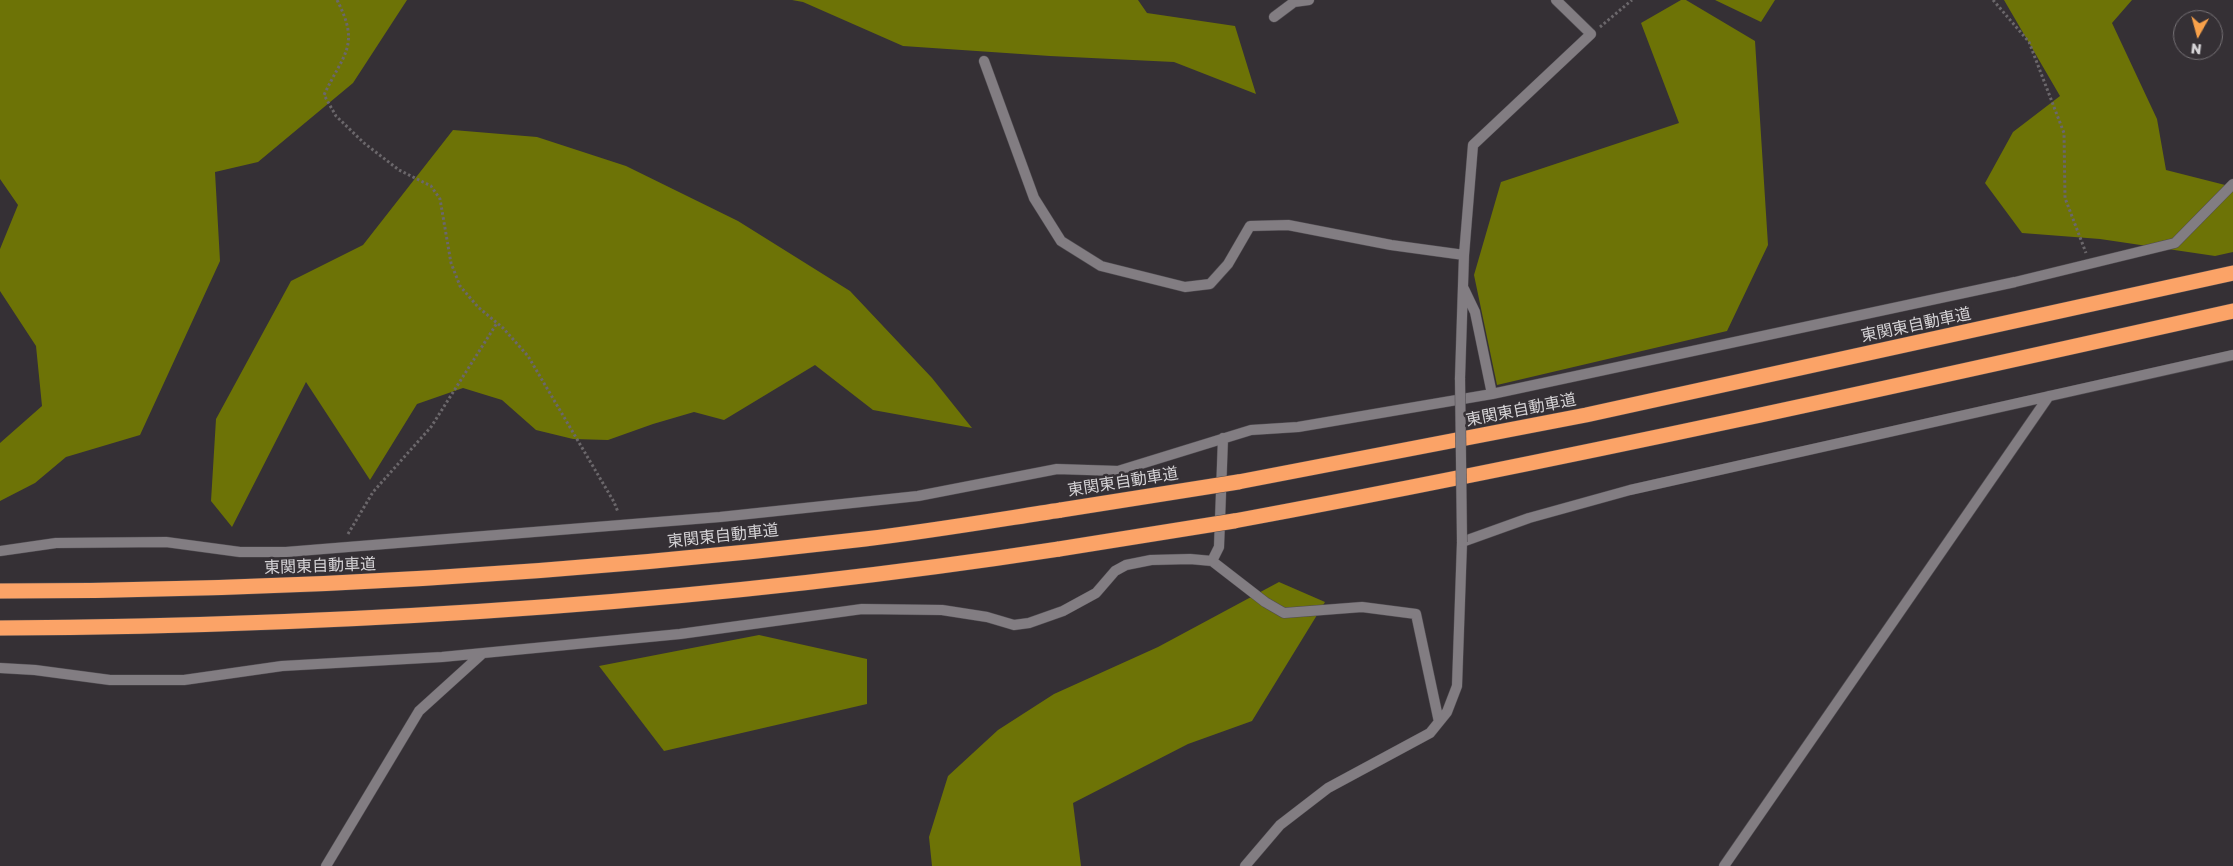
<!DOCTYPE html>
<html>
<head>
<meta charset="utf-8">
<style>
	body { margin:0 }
	#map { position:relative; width:2233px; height:866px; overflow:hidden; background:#353035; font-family:"Golos Text",sans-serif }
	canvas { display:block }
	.north { position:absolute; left:2173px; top:10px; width:50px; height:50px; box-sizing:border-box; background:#353035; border:1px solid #757175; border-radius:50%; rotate:187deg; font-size:14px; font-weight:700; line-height:20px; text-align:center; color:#d5d3d6 }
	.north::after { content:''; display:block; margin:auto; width:18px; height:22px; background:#f8a14a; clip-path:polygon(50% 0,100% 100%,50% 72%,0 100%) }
</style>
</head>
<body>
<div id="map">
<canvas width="2233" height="866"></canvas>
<div class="north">N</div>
</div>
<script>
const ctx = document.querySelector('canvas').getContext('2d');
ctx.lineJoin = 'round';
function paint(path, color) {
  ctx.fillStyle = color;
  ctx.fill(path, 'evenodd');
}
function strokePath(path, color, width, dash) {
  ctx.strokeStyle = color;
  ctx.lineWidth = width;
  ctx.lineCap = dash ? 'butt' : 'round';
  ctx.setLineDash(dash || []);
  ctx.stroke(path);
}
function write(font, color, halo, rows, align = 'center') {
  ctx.font = font + ' "Golos Text","Noto Sans JP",sans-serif';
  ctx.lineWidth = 5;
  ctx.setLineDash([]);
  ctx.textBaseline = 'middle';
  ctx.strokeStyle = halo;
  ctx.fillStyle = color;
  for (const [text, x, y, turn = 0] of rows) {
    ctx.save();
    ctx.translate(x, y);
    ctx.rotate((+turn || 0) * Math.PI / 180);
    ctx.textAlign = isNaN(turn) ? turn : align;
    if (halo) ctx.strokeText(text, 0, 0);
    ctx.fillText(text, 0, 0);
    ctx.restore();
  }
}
paint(new Path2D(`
	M 0,0 L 407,0 L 353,83 L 258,162 L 215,172 L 220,261 L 140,435 L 66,457 L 35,483 L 0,501 L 0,443 L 42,406 L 36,346 L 0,291 L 0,249 L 18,205 L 0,179 Z
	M 792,0 L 1138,0 L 1147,13 L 1235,26 L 1256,94 L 1174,62 L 1050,56 L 903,46 L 803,2 Z
	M 1681,0 L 1686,0 L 1755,41 L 1768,245 L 1727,331 L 1497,385 L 1474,275 L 1501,182 L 1679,123 L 1641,23 Z
	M 1715,0 L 1775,0 L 1761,22 Z
	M 2004,0 L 2132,0 L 2112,23 L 2157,119 L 2166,170 L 2233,187 L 2233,252 L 2215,256 L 2100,239 L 2022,233 L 1985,183 L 2013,132 L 2060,96 Z
	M 453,130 L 537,137 L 626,166 L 738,221 L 850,291 L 932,378 L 972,428 L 873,410 L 815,365 L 724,420 L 694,412 L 653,424 L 608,440 L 573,439 L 536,430 L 502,400 L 463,388 L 417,404 L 370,480 L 306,382 L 232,527 L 211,501 L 216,419 L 291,281 L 363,245 Z
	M 1279,582 L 1325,602 L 1252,721 L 1188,744 L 1073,803 L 1081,866 L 932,866 L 929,837 L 948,776 L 998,730 L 1054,694 L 1158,647 Z
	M 759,635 L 867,659 L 867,704 L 664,751 L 599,666 Z`), '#6d7306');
const street = new Path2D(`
	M 1274,17 L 1294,2 L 1309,0
	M 984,61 L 1034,198 L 1061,241 L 1101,266 L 1185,287 L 1210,284 L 1228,264 L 1250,226 L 1288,225 L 1391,245 L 1464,255 L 1460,378
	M 1464,255 L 1473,145 L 1591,34 L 1556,0
	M 1464,289 L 1475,312 L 1492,394
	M 0,551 L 56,543 L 166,542 L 240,552 L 286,552 L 720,517 L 918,496 L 1057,469 L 1118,471 L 1251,430 L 1298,427 L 1492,394 L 2015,282 L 2175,243 L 2233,184
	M 1212,561 L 1219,547 L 1223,438
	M 0,668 L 35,670 L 110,680 L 184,680 L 282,666 L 442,657 L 680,634 L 862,609 L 942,610 L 987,617 L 1014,625 L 1029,623 L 1063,611 L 1096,593 L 1115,571 L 1126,565 L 1151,560 L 1190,559 L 1212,561 L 1265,602 L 1284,613 L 1362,607 L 1416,614 L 1439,722
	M 326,866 L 419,711 L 483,653
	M 1245,866 L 1280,825 L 1328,788 L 1430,733 L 1447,712 L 1457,686 L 1462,542 L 1529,518 L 1630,490 L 2233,355
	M 1724,866 L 2049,396`);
const highway = new Path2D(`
	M 1238,482 L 1586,415 L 2233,273
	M 1234,521 C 1569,459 1901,385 2233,311
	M 0,591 C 289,591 578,573 865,539 C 931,531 996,520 1061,510
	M 0,628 C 354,626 708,603 1059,549`);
strokePath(street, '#504c51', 11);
strokePath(highway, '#504c51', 16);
strokePath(new Path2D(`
	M 337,0 C 361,46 343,54 324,95 L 336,116 L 364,143 L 399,170 L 431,186 L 440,199 L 451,263 L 460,286 L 478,307 L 503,328 L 528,356 L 614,502 L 618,512
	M 1993,0 L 2029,42 L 2064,133 L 2065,198 L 2086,253
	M 1600,27 L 1632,0
	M 348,534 L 373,492 L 431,427 L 497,323`), '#6b676b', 3, [2.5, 2.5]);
strokePath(street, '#827d82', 10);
strokePath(highway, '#fba367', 15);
const streetBridge = new Path2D(`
	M 1460,378 L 1462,542`);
const highwayBridge = new Path2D(`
	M 1061,510 L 1238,482
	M 1059,549 L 1234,521`);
strokePath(streetBridge, '#504c51', 11, []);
strokePath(highwayBridge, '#504c51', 16, []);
strokePath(streetBridge, '#827d82', 10);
strokePath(highwayBridge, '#fba367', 15);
write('16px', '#d5d3d6', '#353035', [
	["東関東自動車道",1916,325,-12],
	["東関東自動車道",1521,410,-11],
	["東関東自動車道",1123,482,-9],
	["東関東自動車道",723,536,-6],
	["東関東自動車道",320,566,-2]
]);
</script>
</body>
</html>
